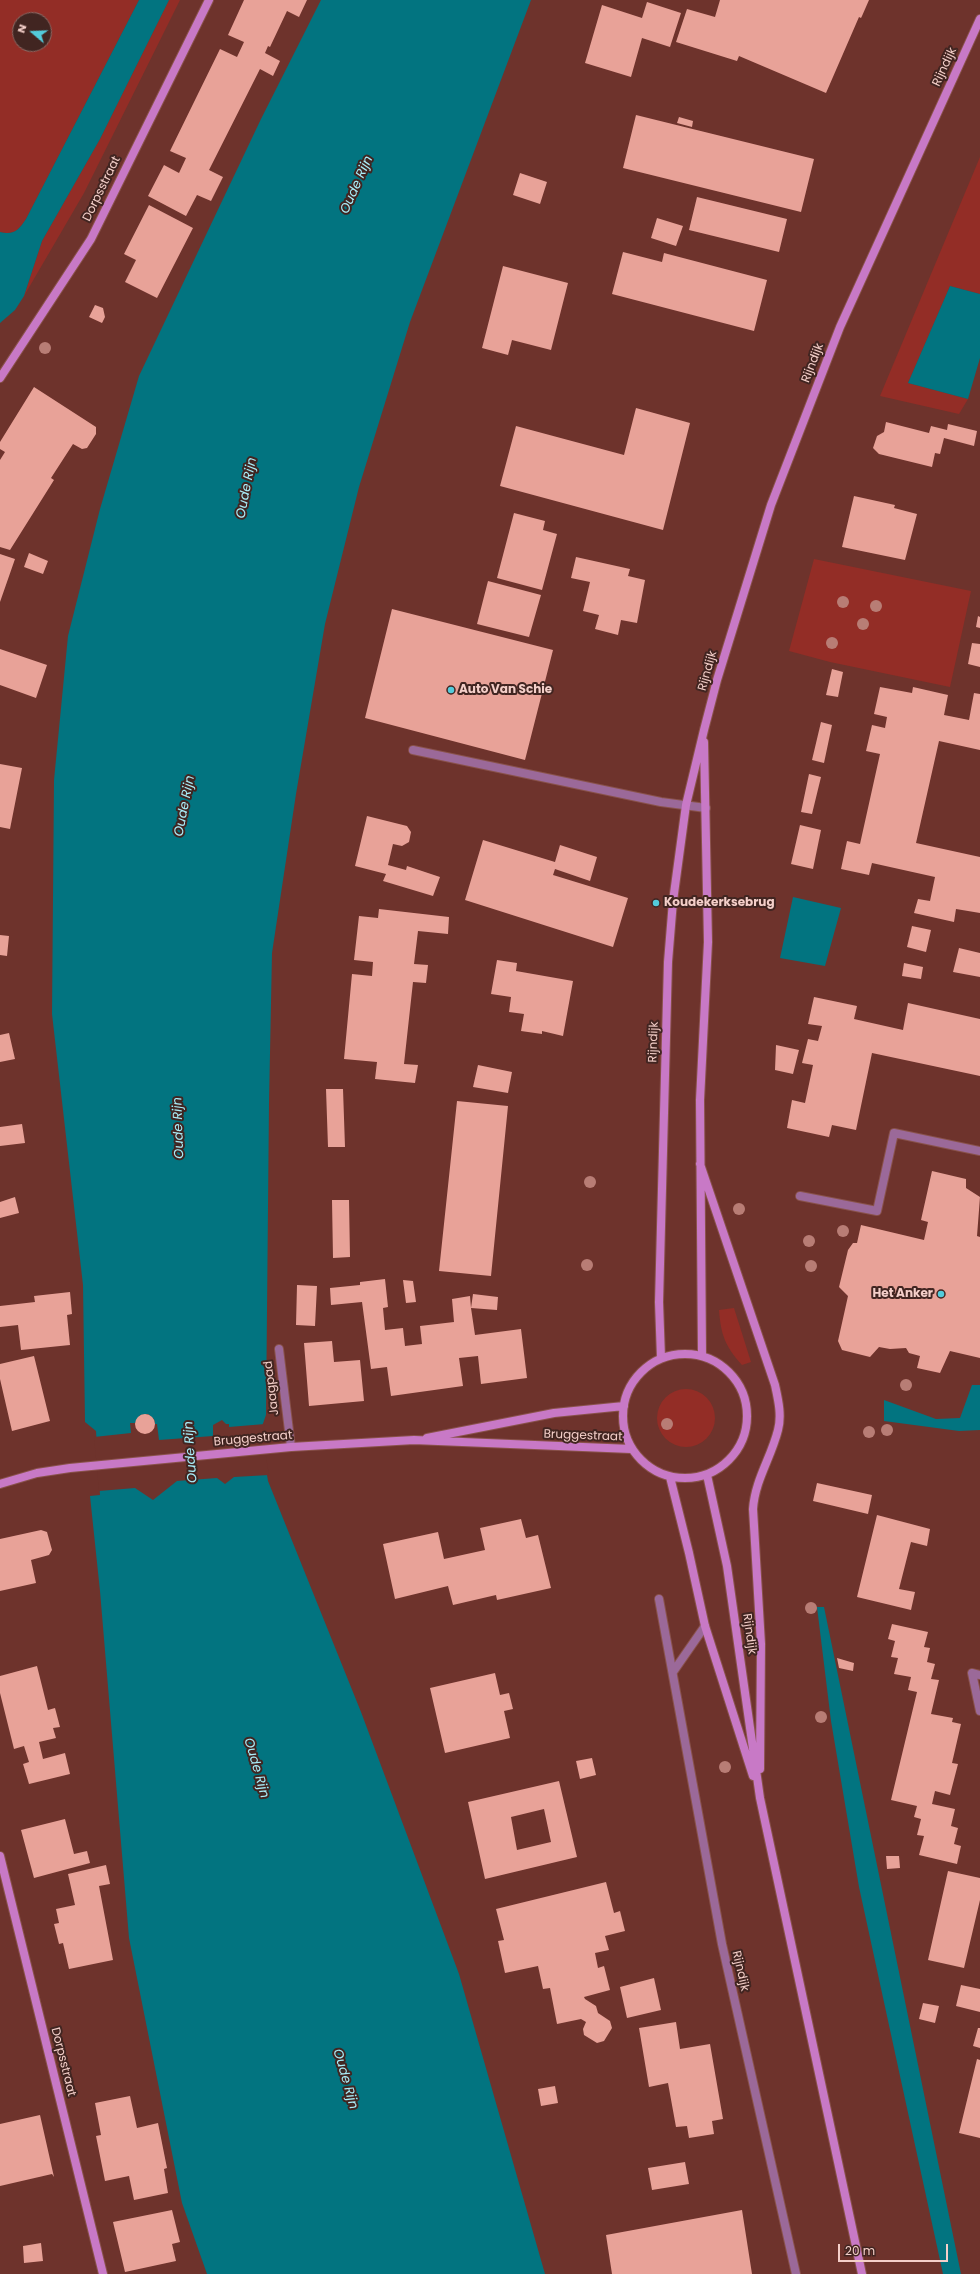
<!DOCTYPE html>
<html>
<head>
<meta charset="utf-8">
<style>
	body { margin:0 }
	#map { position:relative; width:980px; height:2274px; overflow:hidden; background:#6e332c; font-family:Poppins,sans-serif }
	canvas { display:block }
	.north { position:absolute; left:12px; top:12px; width:40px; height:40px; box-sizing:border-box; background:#412521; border:1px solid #896964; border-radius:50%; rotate:289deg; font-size:11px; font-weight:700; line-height:16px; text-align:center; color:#f4cfc9 }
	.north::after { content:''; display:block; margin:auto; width:14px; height:18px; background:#53cbdb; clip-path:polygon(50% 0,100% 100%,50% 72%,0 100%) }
	.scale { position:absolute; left:838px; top:2244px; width:110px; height:18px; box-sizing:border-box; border:2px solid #f4cfc9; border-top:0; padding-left:5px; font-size:12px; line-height:14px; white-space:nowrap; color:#f4cfc9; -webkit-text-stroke:3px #412521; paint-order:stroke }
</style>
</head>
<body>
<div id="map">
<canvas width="980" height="2274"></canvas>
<div class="north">N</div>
<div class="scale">20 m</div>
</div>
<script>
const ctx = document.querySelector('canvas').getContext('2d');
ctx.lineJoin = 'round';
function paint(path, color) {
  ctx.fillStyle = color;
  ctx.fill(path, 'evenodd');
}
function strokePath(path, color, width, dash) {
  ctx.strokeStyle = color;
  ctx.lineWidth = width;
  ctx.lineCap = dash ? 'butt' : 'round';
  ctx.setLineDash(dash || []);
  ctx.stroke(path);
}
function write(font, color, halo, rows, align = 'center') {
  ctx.font = font + ' Poppins,sans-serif';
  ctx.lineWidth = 4;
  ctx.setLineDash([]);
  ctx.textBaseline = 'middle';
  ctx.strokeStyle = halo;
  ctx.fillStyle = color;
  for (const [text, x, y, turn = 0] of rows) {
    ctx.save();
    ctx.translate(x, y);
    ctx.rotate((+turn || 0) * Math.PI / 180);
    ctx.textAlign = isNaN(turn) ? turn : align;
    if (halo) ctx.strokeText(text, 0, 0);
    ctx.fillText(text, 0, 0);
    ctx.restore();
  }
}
paint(new Path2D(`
	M 0,0 L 139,0 L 26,219 C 18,231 14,235 0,232 ZM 20,20 L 44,20 L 44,44 L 20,44 Z
	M 169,0 L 180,0 L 84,193 L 24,296 L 42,241 L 100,139 Z
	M 980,157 L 980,294 L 950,286 L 908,383 L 968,399 L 959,414 L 880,396 Z
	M 814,559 L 971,591 L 950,687 L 830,662 L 789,651 Z
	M 734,1308 L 751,1362 L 742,1365 C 725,1346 721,1335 719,1310 Z
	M657 1418a29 29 0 1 1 58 0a29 29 0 1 1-58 0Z`), '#932d26');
paint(new Path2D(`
	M 139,0 L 169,0 L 100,139 L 42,241 L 24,296 L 15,310 L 0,323 L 0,232 C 14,235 18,231 26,219 Z
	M 321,0 L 531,0 L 410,322 L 359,487 L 325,624 L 296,794 L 272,953 L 269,1103 L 266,1415 L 260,1432 L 268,1481 L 361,1712 L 459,1974 L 545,2274 L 207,2274 L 182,2203 L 129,1938 L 100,1591 L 90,1496 L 100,1495 L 96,1431 L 85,1422 L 83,1285 L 52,1014 L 54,780 L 68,636 L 100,509 L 139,376 L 261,119 Z
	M 950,286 L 980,294 L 980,358 L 968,399 L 908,383 Z
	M 793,897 L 841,908 L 825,966 L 780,958 Z
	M 972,1385 L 980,1385 L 980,1430 L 959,1431 L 884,1421 L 884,1400 L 936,1419 L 960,1418 Z
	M 817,1607 L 824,1607 L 961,2274 L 943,2274 L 859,1887 L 831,1721 Z`), '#027480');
paint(new Path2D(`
	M 148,1414 L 154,1419 L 155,1424 L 157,1424 L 159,1440 L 213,1436 L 213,1425 L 222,1420 L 226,1424 L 229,1424 L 229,1427 L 265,1424 L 262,1432 L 269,1475 L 234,1477 L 225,1484 L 217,1478 L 177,1481 L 153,1500 L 135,1488 L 99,1491 L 94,1437 L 131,1433 L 130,1423 L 135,1423 L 140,1415 Z`), '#6e332c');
paint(new Path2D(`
	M 244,0 L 307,0 L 299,17 L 287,11 L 270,47 L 268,46 L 265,53 L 280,61 L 273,76 L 260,69 L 209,170 L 223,177 L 211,201 L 197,195 L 186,216 L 148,196 L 164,165 L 179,173 L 186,158 L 170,151 L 220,49 L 237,57 L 244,42 L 228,35 Z
	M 720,0 L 869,0 L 862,16 L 861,18 L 859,17 L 826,93 L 739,56 L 737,61 L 676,42 L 687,9 L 715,17 Z
	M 647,2 L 681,13 L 670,47 L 642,38 L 631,77 L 585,63 L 602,5 L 642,18 Z
	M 636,115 L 814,159 L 801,212 L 623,168 Z
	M 679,117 L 693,121 L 692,127 L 677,123 Z
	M 520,173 L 547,182 L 540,204 L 513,195 Z
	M 697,197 L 787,219 L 779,252 L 689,230 Z
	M 149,205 L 193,228 L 157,298 L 125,282 L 136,260 L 124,254 Z
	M 657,218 L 683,226 L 676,246 L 651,238 Z
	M 623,252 L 662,262 L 664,253 L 767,280 L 754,331 L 612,294 Z
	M 503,266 L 568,283 L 551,350 L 512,340 L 508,355 L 482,348 Z
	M 95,305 L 103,308 L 105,317 L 102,323 L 89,317 Z
	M 34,387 L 96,427 L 96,434 L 87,448 L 82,449 L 73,444 L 51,478 L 54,480 L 10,550 L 0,547 L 0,460 L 5,452 L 0,449 L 0,442 Z
	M 636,408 L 690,423 L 663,530 L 500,486 L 516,426 L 624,455 Z
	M 886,422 L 929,433 L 931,426 L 947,430 L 948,424 L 977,431 L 974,446 L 944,438 L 940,454 L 935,453 L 932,467 L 879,454 L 873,448 L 877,436 L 884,432 Z
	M 854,496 L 895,505 L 894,508 L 917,514 L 905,560 L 842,547 Z
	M 514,513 L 545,521 L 543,530 L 557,534 L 542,590 L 497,578 Z
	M 29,553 L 48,561 L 43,574 L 24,567 Z
	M 0,554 L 15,559 L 0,602 Z
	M 576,557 L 630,569 L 628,576 L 645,580 L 637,623 L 621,620 L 618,635 L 595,629 L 599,615 L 583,611 L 590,582 L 571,578 Z
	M 488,581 L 541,595 L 529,637 L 477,624 Z
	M 392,609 L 553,650 L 525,760 L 365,718 Z
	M 978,616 L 980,617 L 980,628 L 976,627 Z
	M 972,643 L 980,644 L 980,667 L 968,664 Z
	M 0,649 L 47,665 L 36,698 L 0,685 Z
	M 832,669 L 843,672 L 838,697 L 826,695 Z
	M 880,687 L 912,693 L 913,687 L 948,695 L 944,715 L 969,720 L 974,693 L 980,694 L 980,750 L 939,741 L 916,843 L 980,857 L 980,913 L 956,909 L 954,922 L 914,913 L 918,899 L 930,901 L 935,877 L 872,863 L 869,875 L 841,869 L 847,841 L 860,844 L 880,754 L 866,751 L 872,725 L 885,728 L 887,717 L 874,714 Z
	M 821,722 L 832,725 L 824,763 L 812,760 Z
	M 0,764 L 22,768 L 10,829 L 0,827 Z
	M 809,774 L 821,777 L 812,814 L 801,812 Z
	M 367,816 L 407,826 L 411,832 L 409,842 L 402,846 L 393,844 L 388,865 L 406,870 L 407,866 L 440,877 L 433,896 L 383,881 L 386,874 L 355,866 Z
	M 800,825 L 821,830 L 813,869 L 791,864 Z
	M 483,840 L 555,862 L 560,845 L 597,857 L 590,881 L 555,869 L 553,875 L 628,898 L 613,947 L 465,900 Z
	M 379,909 L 449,917 L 448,934 L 418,931 L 414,964 L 428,965 L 426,983 L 413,982 L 404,1064 L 418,1065 L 415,1083 L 375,1079 L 377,1062 L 344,1059 L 352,974 L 372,976 L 373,962 L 354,960 L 359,916 L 378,918 Z
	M 912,926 L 931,930 L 926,952 L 907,947 Z
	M 0,935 L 9,936 L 7,956 L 0,955 Z
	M 959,948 L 980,953 L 980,977 L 953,972 Z
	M 497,960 L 517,963 L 516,971 L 573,981 L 563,1036 L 542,1031 L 542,1034 L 521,1031 L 524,1014 L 509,1012 L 511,997 L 491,994 Z
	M 904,963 L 923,967 L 921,979 L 902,976 Z
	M 814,997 L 857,1006 L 854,1019 L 903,1030 L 908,1003 L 980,1019 L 980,1076 L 872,1053 L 856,1130 L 832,1125 L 829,1137 L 787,1128 L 792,1100 L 805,1103 L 813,1065 L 802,1063 L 808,1039 L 818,1041 L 822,1026 L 808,1024 Z
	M 9,1033 L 15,1059 L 0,1062 L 0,1035 Z
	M 776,1045 L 799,1050 L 793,1074 L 775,1070 Z
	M 478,1065 L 512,1072 L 508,1093 L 473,1087 Z
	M 326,1089 L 343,1089 L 345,1147 L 328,1147 Z
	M 457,1101 L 508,1106 L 491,1276 L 439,1271 Z
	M 22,1124 L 25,1143 L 0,1146 L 0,1127 Z
	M 932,1171 L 966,1179 L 966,1188 L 980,1197 L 977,1236 L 980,1237 L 980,1358 L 950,1351 L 940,1373 L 917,1368 L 920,1356 L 909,1353 L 906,1348 L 890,1349 L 879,1347 L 870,1357 L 842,1350 L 838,1341 L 848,1296 L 839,1287 L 848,1250 L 853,1243 L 857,1243 L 861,1225 L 924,1240 L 928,1222 L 921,1220 Z
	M 15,1197 L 19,1213 L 0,1218 L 0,1202 Z
	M 332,1200 L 349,1200 L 350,1257 L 333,1258 Z
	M 385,1279 L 388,1307 L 383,1308 L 385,1330 L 403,1328 L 405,1346 L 422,1344 L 420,1326 L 454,1322 L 452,1299 L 470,1296 L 471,1308 L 473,1294 L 498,1297 L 497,1310 L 471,1308 L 475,1335 L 521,1329 L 527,1378 L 481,1384 L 478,1356 L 459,1358 L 463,1386 L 391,1396 L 387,1367 L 371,1369 L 362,1302 L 331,1305 L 330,1288 L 360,1285 L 360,1282 Z
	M 403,1280 L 413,1281 L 416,1302 L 406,1303 Z
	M 297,1285 L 317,1286 L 315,1326 L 296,1325 Z
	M 70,1292 L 72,1314 L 67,1315 L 70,1345 L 21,1350 L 18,1325 L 0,1327 L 0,1306 L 35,1302 L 34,1296 Z
	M 332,1341 L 334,1362 L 360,1360 L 364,1401 L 309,1406 L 304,1343 Z
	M 34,1356 L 50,1421 L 12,1431 L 0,1379 L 0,1364 Z
	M135 1424a10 10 0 1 1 20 0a10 10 0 1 1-20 0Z
	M 817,1483 L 872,1495 L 868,1514 L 813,1501 Z
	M 877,1515 L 930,1529 L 927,1546 L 911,1542 L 899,1589 L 915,1592 L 911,1610 L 857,1597 Z
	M 521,1519 L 526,1538 L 538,1535 L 551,1588 L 497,1600 L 496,1595 L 453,1605 L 448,1586 L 395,1599 L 383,1544 L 438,1532 L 444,1559 L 485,1550 L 480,1528 Z
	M 41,1530 L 47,1532 L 52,1550 L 49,1555 L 31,1560 L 36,1583 L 0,1591 L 0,1539 Z
	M 892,1624 L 928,1632 L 924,1647 L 930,1648 L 927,1662 L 935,1664 L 931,1679 L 939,1680 L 931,1714 L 953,1718 L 952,1722 L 961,1724 L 952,1763 L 958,1764 L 950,1795 L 935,1791 L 932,1804 L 955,1809 L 951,1826 L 958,1828 L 954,1844 L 961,1846 L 957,1864 L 919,1855 L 924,1836 L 917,1835 L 921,1819 L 914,1817 L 917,1806 L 891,1800 L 917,1692 L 908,1690 L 911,1677 L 894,1674 L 898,1658 L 891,1657 L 895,1641 L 888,1639 Z
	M 837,1658 L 854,1663 L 853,1671 L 839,1668 Z
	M 37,1666 L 48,1710 L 55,1708 L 60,1727 L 53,1728 L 56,1738 L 39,1742 L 43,1759 L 65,1753 L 70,1774 L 29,1784 L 23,1764 L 29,1762 L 24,1746 L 14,1749 L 0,1693 L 0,1676 Z
	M 495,1673 L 500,1695 L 509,1693 L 513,1709 L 504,1711 L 510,1738 L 445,1753 L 430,1688 Z
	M 592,1758 L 596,1775 L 580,1779 L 576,1761 Z
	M 559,1781 L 577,1857 L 485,1879 L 468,1802 ZM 544,1809 L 551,1842 L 517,1850 L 511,1817 Z
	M 65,1819 L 74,1854 L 87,1851 L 90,1863 L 34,1878 L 21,1830 Z
	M 886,1856 L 899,1856 L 900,1868 L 887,1869 Z
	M 106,1865 L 110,1884 L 99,1886 L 113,1960 L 69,1969 L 63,1943 L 59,1944 L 54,1924 L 59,1923 L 56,1909 L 75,1905 L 68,1874 Z
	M 948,1871 L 980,1878 L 980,1900 L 964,1968 L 928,1960 Z
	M 606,1882 L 614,1913 L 620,1911 L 625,1931 L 605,1936 L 609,1950 L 595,1953 L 598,1968 L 604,1966 L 610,1990 L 584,1997 L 585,1999 L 596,2006 L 598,2013 L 610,2021 L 612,2028 L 604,2041 L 597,2043 L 584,2035 L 583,2029 L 586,2022 L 581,2019 L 557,2024 L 550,1988 L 543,1989 L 538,1966 L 505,1973 L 498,1941 L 504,1940 L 496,1909 Z
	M 654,1978 L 661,2010 L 627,2018 L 620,1987 Z
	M 961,1985 L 980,1989 L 980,2012 L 956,2006 Z
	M 923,2003 L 939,2006 L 935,2023 L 919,2019 Z
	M 676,2022 L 680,2049 L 710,2044 L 723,2119 L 712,2121 L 714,2134 L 689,2138 L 687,2126 L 676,2127 L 668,2083 L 649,2087 L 639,2028 Z
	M 978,2028 L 980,2028 L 980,2048 L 973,2046 Z
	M 977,2059 L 980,2060 L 980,2138 L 959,2133 Z
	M 555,2086 L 558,2103 L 541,2106 L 538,2089 Z
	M 130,2096 L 137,2128 L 158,2123 L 167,2168 L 164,2169 L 168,2193 L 134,2200 L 129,2176 L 105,2181 L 96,2136 L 101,2135 L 95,2103 Z
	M 40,2115 L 54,2177 L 52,2174 L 0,2186 L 0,2124 Z
	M 685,2162 L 689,2184 L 652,2190 L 648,2168 Z
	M 172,2210 L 180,2242 L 172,2244 L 176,2261 L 125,2272 L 113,2222 Z
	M 742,2210 L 752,2274 L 612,2274 L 606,2235 Z
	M 41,2243 L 43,2261 L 24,2263 L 23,2246 Z`), '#e8a298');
const lane = new Path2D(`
	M 413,750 L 661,802 L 706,808`);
const street = new Path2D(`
	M 800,1196 L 877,1211 L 894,1133 L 980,1151
	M 279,1349 L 291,1447
	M 659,1599 L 722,1944 L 796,2274
	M 673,1672 L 705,1626
	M 980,1675 L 972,1673 L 980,1711`);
const secondary = new Path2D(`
	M 0,378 L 91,239 L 209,0
	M 700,1164 L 775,1385 C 778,1399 782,1415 778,1430 C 771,1458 755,1480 753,1509 L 761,1644 L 760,1769
	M623 1416a62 62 0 1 1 124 0a62 62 0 1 1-124 0Z
	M 702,1356 L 700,1100 L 708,942 L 704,742
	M 661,1358 L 659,1302 L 668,962 L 673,901 L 686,805 L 704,730 L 717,680 L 771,505 L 840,327 L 980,19
	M 427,1438 L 554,1413 L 624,1406
	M 707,1475 L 727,1566 L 760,1798 L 862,2274
	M 670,1477 L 689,1553 L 705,1626 L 753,1776
	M 0,1484 L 37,1473 L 70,1468 L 291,1447 L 414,1440 L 631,1449
	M 0,1856 L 103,2274`);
strokePath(lane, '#89524b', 10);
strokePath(street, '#89524b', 10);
strokePath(secondary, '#89524b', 10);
strokePath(lane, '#9b6999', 8);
strokePath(street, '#9b6999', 8);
strokePath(secondary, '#c879c6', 8);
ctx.fillStyle = '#b87d75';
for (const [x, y] of [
	[45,348],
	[843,602],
	[876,606],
	[863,624],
	[832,643],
	[590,1182],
	[739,1209],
	[843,1231],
	[809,1241],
	[587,1265],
	[811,1266],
	[906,1385],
	[667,1424],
	[887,1430],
	[869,1432],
	[811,1608],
	[821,1717],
	[725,1767]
]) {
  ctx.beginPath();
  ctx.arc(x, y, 6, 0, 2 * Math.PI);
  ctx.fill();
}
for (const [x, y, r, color] of [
	[451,690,4,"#53cbdb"],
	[656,903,4,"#53cbdb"],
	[941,1294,4,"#53cbdb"]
]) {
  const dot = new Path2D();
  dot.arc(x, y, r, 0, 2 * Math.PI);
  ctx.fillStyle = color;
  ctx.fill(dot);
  strokePath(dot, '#412521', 1.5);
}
write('12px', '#f4cfc9', '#412521', [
	["Rijndijk",945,67,-65],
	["Dorpsstraat",102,189,-64],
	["Rijndijk",813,363,-69],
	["Rijndijk",708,671,-74],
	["Rijndijk",654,1042,-88],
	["Jaagpad",272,1388,-97],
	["Bruggestraat",583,1436,2],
	["Bruggestraat",253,1439,-5],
	["Rijndijk",749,1634,82],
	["Rijndijk",740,1971,77],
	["Dorpsstraat",63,2062,76]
]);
write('bold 12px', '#f4cfc9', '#412521', [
	["Auto Van Schie",459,690],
	["Koudekerksebrug",664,903],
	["Het Anker",933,1294,"right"]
], 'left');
write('italic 13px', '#a9eef9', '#412521', [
	["Oude Rijn",357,185,-66],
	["Oude Rijn",247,488,-79],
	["Oude Rijn",185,806,-79],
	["Oude Rijn",179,1128,-92],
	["Oude Rijn",191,1452,-94],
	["Oude Rijn",256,1768,74],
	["Oude Rijn",345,2079,74]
]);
</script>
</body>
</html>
